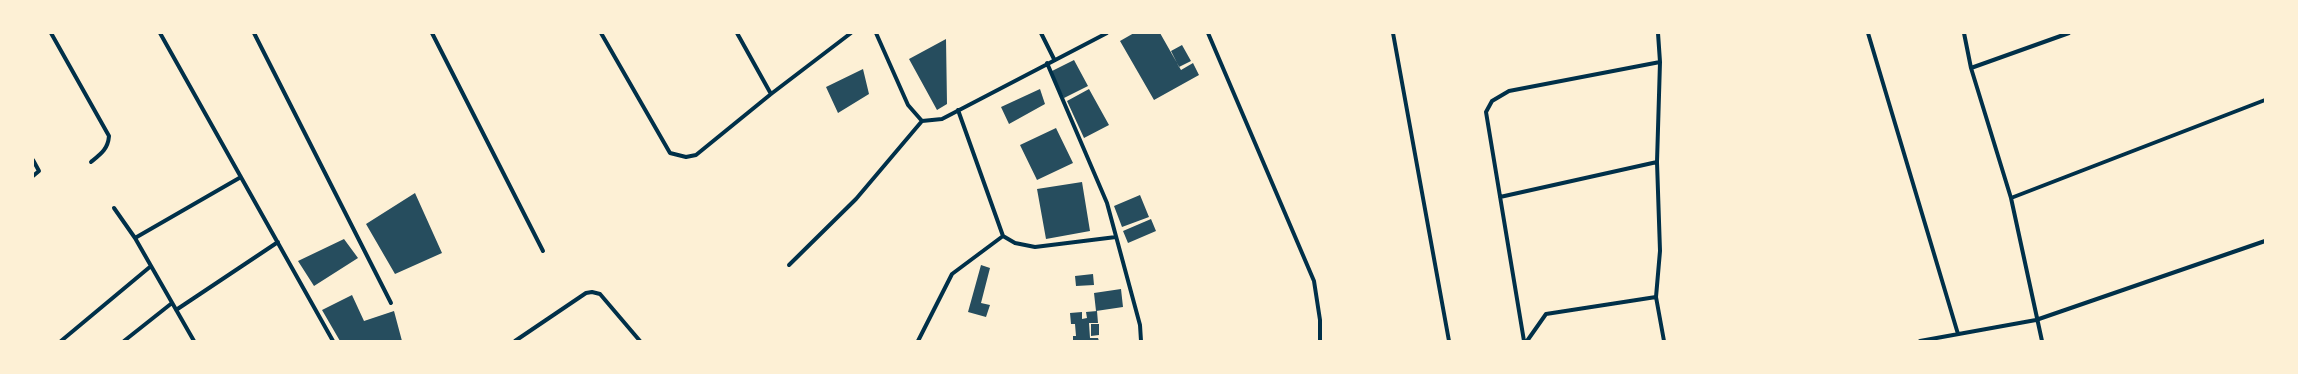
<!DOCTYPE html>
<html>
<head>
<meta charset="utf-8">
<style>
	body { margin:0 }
	#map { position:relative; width:2298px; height:374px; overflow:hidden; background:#fdf0d5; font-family:Lato,sans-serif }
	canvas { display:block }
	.frame { position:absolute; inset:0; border:34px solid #fdf0d5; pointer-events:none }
</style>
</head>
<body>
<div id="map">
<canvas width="2298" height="374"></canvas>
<div class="frame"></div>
</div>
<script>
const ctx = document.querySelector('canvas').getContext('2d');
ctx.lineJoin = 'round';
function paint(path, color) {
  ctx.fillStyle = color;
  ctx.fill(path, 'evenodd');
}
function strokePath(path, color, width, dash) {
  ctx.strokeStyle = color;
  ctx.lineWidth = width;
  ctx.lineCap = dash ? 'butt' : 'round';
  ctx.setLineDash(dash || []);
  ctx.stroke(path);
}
paint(new Path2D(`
	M 1134,33 L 1160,33 L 1181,70 L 1193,63 L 1199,75 L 1154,100 L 1120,41 Z
	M 946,39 L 947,104 L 937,110 L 909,59 Z
	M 1182,45 L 1191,61 L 1179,67 L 1171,51 Z
	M 1074,60 L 1088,86 L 1064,98 L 1050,72 Z
	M 863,69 L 869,94 L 838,113 L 826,87 Z
	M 1040,89 L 1045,104 L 1009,124 L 1001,107 Z
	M 1089,89 L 1109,125 L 1084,138 L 1067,101 Z
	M 1056,128 L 1073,163 L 1037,180 L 1020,145 Z
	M 1082,182 L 1090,231 L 1046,239 L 1037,189 Z
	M 415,193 L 442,253 L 395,274 L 366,224 Z
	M 1140,195 L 1149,217 L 1122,227 L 1114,206 Z
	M 1151,219 L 1156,231 L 1128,243 L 1123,231 Z
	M 344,239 L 358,258 L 314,286 L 298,261 Z
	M 981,265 L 990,268 L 981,303 L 990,305 L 986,317 L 968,312 Z
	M 1093,274 L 1094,285 L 1076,286 L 1075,276 Z
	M 1121,289 L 1123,307 L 1096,311 L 1094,293 Z
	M 352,295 L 364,321 L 394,311 L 402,341 L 340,341 L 322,310 Z
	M 1097,311 L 1098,323 L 1089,323 L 1090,338 L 1098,338 L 1099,341 L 1073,341 L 1073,336 L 1076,336 L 1075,324 L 1071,324 L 1070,313 L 1082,312 L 1082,319 L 1087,318 L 1086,312 Z
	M 1091,324 L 1099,324 L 1099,335 L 1091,336 Z`), '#264d5e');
strokePath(new Path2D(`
	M 51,33 L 109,136 C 108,149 101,154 91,162
	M 160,33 L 333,341
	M 254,33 L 391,303
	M 432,33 L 543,251
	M 601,33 L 670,153 L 686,157 L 696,155 L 771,94 L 851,33
	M 737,33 L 771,94
	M 876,33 L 908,105 L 922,121 L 942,119 L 1107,33
	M 1041,33 L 1054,59
	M 1208,33 L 1314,281 L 1320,320 L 1320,341
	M 1393,33 L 1449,341
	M 1658,33 L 1660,62 L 1657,162 L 1660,251 L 1656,297 L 1664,341
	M 1868,33 L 1958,334
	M 1964,33 L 1971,68 L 2011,198 L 2042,341
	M 1047,63 L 1107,203 L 1140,325 L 1141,341
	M 1971,68 L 2069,33
	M 958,110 L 1003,236 L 1015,243 L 1035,247 L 1116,237
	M 33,160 L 39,171 L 33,176
	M 1500,197 L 1657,162
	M 2011,198 L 2265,100
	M 114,208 L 135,238 L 194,341
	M 135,238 L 241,177
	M 789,265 L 856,199 L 922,121
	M 176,310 L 278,242
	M 61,341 L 151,266
	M 124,341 L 172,303
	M 515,341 L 586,293 L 592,292 L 600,294 L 640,341
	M 918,341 L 952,274 L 1003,236
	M 1524,341 L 1486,112 L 1492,101 L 1509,91 L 1660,62
	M 1527,341 L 1546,314 L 1656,297
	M 1920,341 L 2036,320 L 2265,241`), '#003049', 4);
</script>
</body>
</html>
